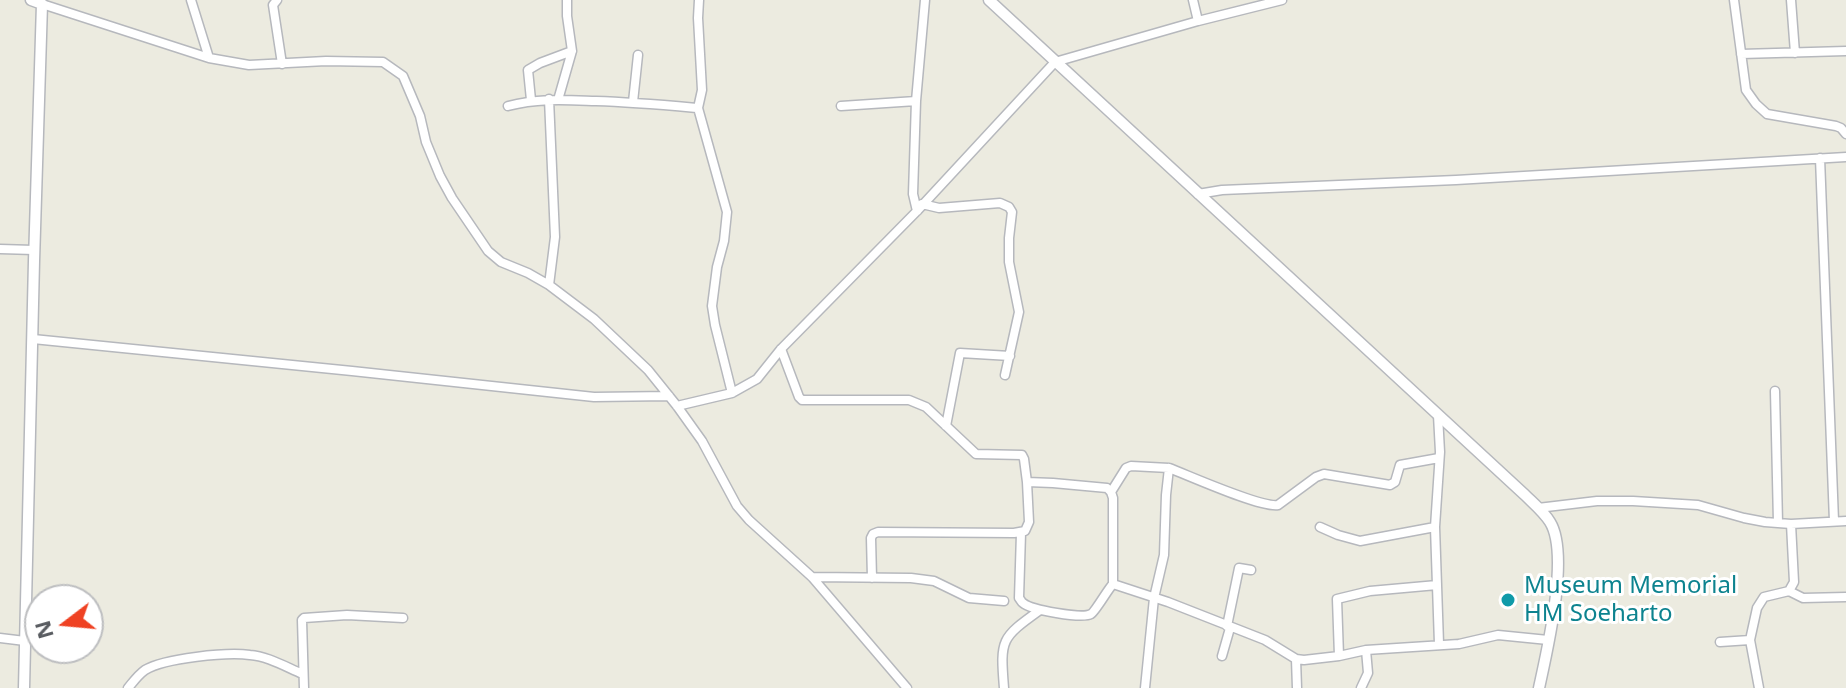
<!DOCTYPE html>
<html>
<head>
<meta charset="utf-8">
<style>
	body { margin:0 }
	#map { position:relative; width:1846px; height:688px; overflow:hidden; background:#ecebe0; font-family:"Noto Sans",sans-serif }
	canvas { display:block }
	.north { position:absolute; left:24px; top:584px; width:80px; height:80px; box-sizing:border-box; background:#fff; border:2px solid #bdbec0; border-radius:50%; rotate:254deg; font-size:22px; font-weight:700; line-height:32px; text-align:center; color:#595c61 }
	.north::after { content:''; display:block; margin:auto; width:28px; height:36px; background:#ef4223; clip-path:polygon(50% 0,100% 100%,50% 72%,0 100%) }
</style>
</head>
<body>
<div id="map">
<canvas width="1846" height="688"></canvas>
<div class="north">N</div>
</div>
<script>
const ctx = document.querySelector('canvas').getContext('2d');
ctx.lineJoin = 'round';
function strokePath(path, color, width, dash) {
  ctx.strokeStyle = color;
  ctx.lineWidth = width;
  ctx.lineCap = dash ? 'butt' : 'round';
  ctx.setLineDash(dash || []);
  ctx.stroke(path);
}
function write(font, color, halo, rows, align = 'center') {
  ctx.font = font + ' "Noto Sans",sans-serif';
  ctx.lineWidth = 6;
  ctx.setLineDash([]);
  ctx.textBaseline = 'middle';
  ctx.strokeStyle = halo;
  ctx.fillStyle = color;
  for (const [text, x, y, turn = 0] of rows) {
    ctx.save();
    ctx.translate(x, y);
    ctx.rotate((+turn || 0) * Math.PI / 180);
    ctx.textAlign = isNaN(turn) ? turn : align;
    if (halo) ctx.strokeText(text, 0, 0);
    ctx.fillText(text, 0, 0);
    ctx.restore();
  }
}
const minor = new Path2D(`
	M 191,0 L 209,58
	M 277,0 L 273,5 L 282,64
	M 699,0 L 698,18 L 702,90 L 698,108 L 727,212 L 724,241 L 717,267 L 712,306 L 715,325 L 732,393
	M 1193,0 L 1198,21
	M 1734,0 L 1746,90 L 1756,104 L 1767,114 L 1836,126 L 1841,128 L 1846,134
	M 1791,0 L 1795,53
	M 42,4 L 209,58 L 249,65 L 326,61 L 383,62 L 403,76 L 420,116 L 426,142 L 440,176 L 452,198 L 488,251 L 501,262 L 528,273 L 549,285 L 594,319 L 648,370 L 677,406 L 702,441 L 737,506 L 749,520 L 812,577 L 907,688
	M 1741,54 L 1846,51
	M 531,100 L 528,70 L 540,63 L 572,51
	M 558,100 L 572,51 L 567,16 L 567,0
	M 633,102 L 638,55
	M 508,106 C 539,98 565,100 596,101 C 631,102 664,105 698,108
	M 841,106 L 916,101
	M 1820,158 L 1834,521
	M 1198,194 L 1222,190 L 1456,180 L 1846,157
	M 922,204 L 939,208 L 1000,203 L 1009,207 L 1012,212 L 1009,238 L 1009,262 L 1019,312 L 1005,375
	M 917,211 L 913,194 L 916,101 L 925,0
	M 0,249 L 34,250
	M 549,285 L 555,237 L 549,99
	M 33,339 L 352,371 L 594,397 L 669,396
	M 781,349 L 799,397 L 802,400 L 909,400 L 926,407 L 976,454 L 1022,455 L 1024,459 L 1027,482 L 1053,483 L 1107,488 L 1111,492 L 1113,498 L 1113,584
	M 1775,391 L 1778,523
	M 677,406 L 732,393 L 757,379 L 781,349 L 917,211 L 1055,62 L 1198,21 L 1282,0
	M 1438,415 L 1440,452 L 1435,527 L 1439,644
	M 946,426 L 960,353 L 1010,356
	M 1169,468 C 1190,476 1261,508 1278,505 L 1316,477 L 1324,474 L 1390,485 L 1395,482 L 1400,465 L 1439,458
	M 1111,492 L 1126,468 L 1131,466 L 1169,468 L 1166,495 L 1164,555 L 1154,598 L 1145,688
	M 1538,508 L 1597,501 L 1633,501 L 1698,505 L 1744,518 L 1765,522 L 1791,524 L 1846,521
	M 1320,527 L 1338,535 L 1360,541 L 1435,527
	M 1021,533 L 1019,598 C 1021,600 1021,602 1023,603 C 1031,610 1082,619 1091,614 C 1095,612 1108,589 1113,584 L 1168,602 L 1265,640 L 1296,659 L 1304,660 L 1339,656 L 1366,650 L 1459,644 L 1498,635 L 1548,640
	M 812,577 L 911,578 L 934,581 L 969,598 L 1004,601
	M 872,578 L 871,538 L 873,534 L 878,532 L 1014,533 L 1025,531 L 1029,522 L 1027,482
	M 1789,591 L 1803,598 L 1846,597
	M 1227,626 L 1239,568 L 1251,570
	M 0,638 L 25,641
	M 1720,642 L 1750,640
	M 1222,656 L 1230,628
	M 1339,656 L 1337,599 L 1370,591 L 1437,585
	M 1296,659 L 1297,688
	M 128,688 C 133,682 138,675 145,670 C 165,658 227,652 250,655 C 267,656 286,667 303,674
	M 304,688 L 302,620 L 304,618 L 347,615 L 403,618
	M 1004,688 C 1000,639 1001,638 1040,610
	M 1361,688 L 1368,673 L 1366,650
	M 1759,688 L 1750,640 L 1757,608 L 1764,597 L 1789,591 L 1794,582 L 1791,524`);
const tertiary = new Path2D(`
	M 989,0 L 1525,495 C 1533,503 1544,512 1550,522 C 1570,554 1547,651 1539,688
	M 24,688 L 34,261 L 42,4 L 31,0`);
strokePath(minor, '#b6b8bd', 11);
strokePath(tertiary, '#b6b8bd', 13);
strokePath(minor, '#fff', 8);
strokePath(tertiary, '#fff', 10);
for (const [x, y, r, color] of [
	[1508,600,8,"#0f9aa8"]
]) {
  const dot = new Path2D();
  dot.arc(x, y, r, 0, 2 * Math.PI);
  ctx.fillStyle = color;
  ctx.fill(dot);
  strokePath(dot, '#fff', 3);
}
write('24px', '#0d838f', '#fff', [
	["Museum Memorial",1524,586],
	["HM Soeharto",1524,614]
], 'left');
</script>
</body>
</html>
